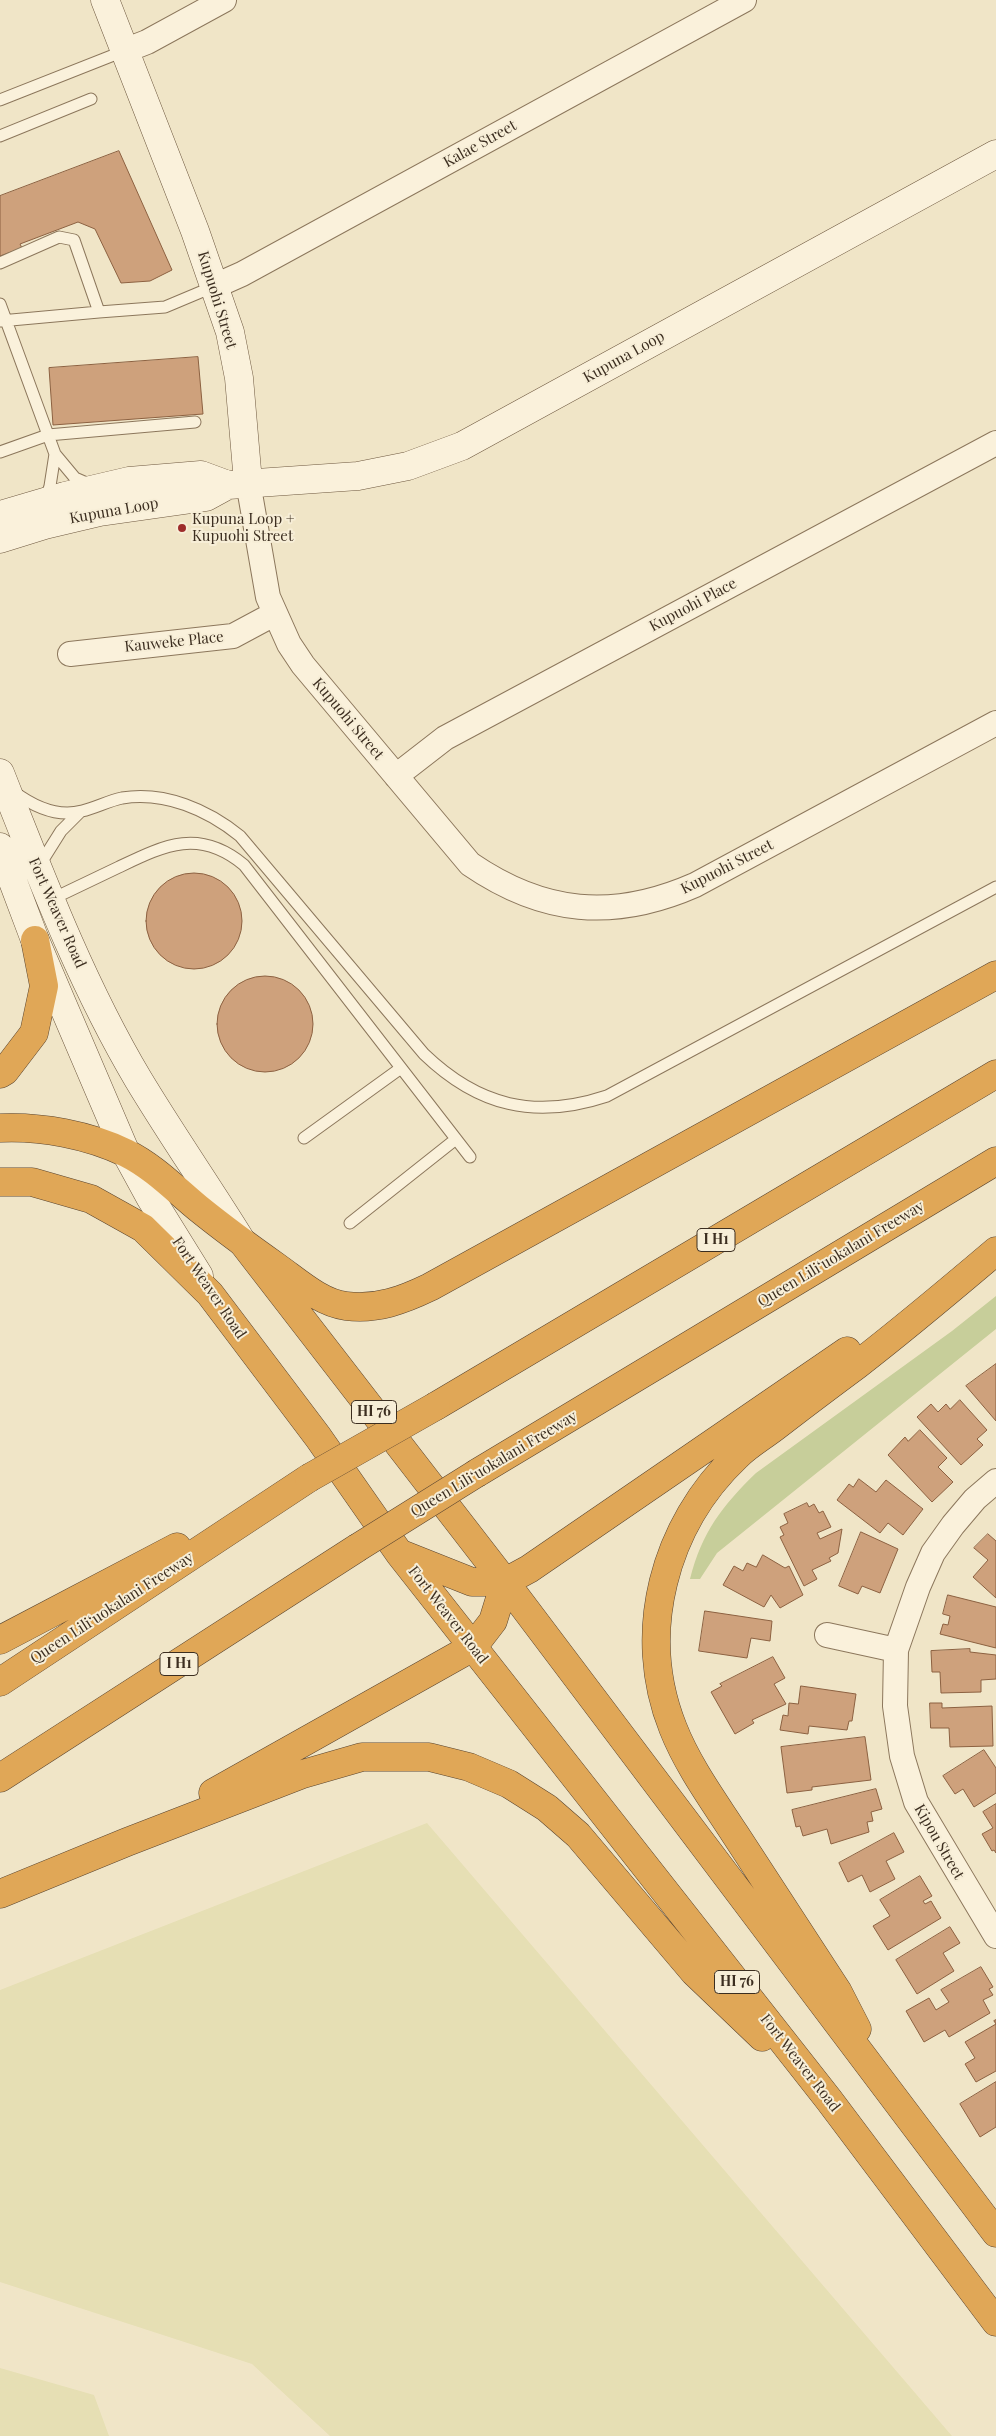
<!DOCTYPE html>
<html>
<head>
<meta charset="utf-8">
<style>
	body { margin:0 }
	canvas { display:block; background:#f0e5c7 }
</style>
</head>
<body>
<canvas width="996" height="2436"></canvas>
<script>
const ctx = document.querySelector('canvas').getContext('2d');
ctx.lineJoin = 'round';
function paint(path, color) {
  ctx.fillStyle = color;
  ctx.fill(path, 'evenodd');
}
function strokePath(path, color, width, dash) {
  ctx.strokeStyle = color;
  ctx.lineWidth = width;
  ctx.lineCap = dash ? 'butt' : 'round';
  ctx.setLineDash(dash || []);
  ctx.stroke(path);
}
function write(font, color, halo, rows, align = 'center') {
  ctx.font = font + ' "Playfair Display",serif';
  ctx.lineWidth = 4;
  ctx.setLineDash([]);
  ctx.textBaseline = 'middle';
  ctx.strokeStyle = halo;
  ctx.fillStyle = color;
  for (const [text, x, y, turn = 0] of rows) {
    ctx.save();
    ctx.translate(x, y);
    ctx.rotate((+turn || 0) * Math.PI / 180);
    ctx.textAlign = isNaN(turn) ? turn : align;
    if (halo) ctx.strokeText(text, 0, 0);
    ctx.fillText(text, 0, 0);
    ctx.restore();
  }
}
paint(new Path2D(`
	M 427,1823 L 952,2436 L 330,2436 L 252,2364 L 0,2282 L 0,1990 Z
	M 0,2368 L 94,2395 L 109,2436 L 0,2436 Z`), '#e6dfb4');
paint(new Path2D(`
	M 996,1296 L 996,1329 L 717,1553 L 700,1579 L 690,1579 C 702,1532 722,1506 756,1473 L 952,1331 Z`), '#c7ce9a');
const building = new Path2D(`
	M 119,151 L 172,270 L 150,281 L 121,283 L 95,229 L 78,222 L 20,244 L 22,248 L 0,256 L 0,196 Z
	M 198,357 L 203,414 L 53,425 L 49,368 Z
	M146 921a48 48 0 1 1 96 0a48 48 0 1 1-96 0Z
	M217 1024a48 48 0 1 1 96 0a48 48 0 1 1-96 0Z
	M 996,1364 L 996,1421 L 966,1386 Z
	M 960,1400 L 987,1430 L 977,1439 L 983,1445 L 961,1465 L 917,1417 L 931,1404 L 938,1412 L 946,1404 L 950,1409 Z
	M 920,1430 L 947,1458 L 938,1467 L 953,1482 L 932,1502 L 888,1455 L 905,1437 L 908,1441 Z
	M 859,1479 L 876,1492 L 886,1480 L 923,1509 L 903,1535 L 888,1523 L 880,1533 L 837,1500 L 849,1484 L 853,1487 Z
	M 807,1503 L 809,1507 L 814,1504 L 819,1513 L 823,1511 L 831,1527 L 817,1533 L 820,1539 L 842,1529 L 838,1553 L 829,1558 L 831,1561 L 812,1570 L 817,1579 L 804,1586 L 780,1537 L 784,1535 L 780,1527 L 788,1523 L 784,1514 Z
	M 861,1532 L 898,1549 L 880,1593 L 862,1586 L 858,1594 L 839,1586 Z
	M 988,1534 L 996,1541 L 996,1598 L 973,1577 L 988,1560 L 974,1548 Z
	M 763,1555 L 785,1568 L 789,1566 L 803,1595 L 780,1608 L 771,1595 L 764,1607 L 723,1585 L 734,1566 L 743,1571 L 747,1563 L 756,1567 Z
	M 948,1595 L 996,1607 L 996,1648 L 940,1634 L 943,1624 L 948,1625 L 950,1616 L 943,1614 Z
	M 705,1611 L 772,1621 L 770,1641 L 751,1638 L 747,1658 L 699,1651 Z
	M 970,1649 L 970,1652 L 996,1655 L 996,1679 L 981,1680 L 981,1692 L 941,1693 L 940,1672 L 932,1672 L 931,1651 Z
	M 773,1657 L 785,1678 L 774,1684 L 786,1704 L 752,1720 L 754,1723 L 735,1734 L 711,1692 L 722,1686 L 720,1684 Z
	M 801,1686 L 856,1694 L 852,1721 L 849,1721 L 847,1730 L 809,1726 L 808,1734 L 780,1730 L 783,1715 L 788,1716 L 789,1703 L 798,1704 Z
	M 930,1703 L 942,1703 L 942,1708 L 992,1706 L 993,1746 L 950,1747 L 949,1728 L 931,1728 Z
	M 865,1737 L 871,1780 L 812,1787 L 812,1790 L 787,1793 L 781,1747 Z
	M 984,1750 L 996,1768 L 996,1793 L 974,1807 L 963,1789 L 955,1794 L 943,1776 Z
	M 876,1789 L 882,1809 L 871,1812 L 873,1821 L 867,1822 L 869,1832 L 831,1844 L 827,1829 L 803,1836 L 800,1826 L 796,1827 L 792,1810 Z
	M 996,1804 L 996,1853 L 994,1850 L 992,1851 L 982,1834 L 993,1828 L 983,1812 Z
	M 894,1833 L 904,1852 L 886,1861 L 895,1879 L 870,1892 L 862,1875 L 848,1882 L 839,1863 Z
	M 920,1876 L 932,1896 L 923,1901 L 925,1904 L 931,1901 L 941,1918 L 888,1950 L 873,1926 L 890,1916 L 880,1900 Z
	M 950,1927 L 960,1943 L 943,1953 L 954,1971 L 917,1994 L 896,1960 Z
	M 981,1967 L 993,1987 L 989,1989 L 993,1995 L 983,2000 L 990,2013 L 949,2037 L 945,2030 L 924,2042 L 906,2011 L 929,1998 L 936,2010 L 949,2002 L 941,1990 Z
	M 996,2020 L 996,2071 L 976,2082 L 965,2064 L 975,2058 L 965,2042 L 996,2024 L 994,2021 Z
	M 996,2082 L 996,2127 L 980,2137 L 960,2104 Z`);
paint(building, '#cea17c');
strokePath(building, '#8c6141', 1);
const lane = new Path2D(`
	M 0,100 L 124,51
	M 0,136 L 91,99
	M 0,263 L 59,237 L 74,240 L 99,312 L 0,321
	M 0,304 L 55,454 L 75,478 L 91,485
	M 99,312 L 165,307 L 215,286
	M 0,452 L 48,435 L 195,422
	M 46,499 L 50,486 L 55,454
	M 14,792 C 33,806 57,818 82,811 C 95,808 108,801 122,798 C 165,791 208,810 240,836 L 424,1054 C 478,1106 535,1120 607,1096 L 996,887
	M 39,866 L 61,831 L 80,812
	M 50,900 C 73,889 96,878 119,867 C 165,845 199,828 244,865 L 470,1157
	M 304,1138 L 401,1068
	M 350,1223 L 456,1139`);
const street = new Path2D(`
	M 124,51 L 147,42 L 224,0
	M 215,286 L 242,274 L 744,0
	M 248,482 L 268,597 L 289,644 L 303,665 L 470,864 C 543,914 613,921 695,885 L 996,723
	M 70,654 L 233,636 L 274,614
	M 396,776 L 445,738 L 996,443
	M 996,1481 L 975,1499 L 953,1525 L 933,1553 L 918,1587 L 896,1650 L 895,1706 L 902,1756 L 916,1802 L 996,1936
	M 827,1635 L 896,1650`);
const secondary = new Path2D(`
	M 105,0 L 195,231 L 230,332 L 239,378 L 248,482
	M 0,515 L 65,496 L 129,481 L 201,475 L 228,485
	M 0,539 L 45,525 L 100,512 L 206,497 L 228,485 L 358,476 L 408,466 L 462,446 L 996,154
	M 0,773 C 41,877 81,983 138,1079 C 171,1134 208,1187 242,1242
	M 0,847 L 35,940 L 126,1153 L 150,1197 L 199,1276`);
const highway = new Path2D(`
	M 0,1074 L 5,1071 L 34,1033 L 44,986 L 35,940
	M 0,1128 C 41,1126 89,1135 126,1153 C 154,1167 175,1189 198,1208 C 224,1229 250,1248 277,1267 C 298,1282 321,1303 346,1306 C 377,1310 403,1300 430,1287 L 996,975
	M 0,1182 L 32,1182 L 91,1199 L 143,1228 L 210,1294 L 318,1437 L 399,1553 L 829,2100 L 996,2322
	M 243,1243 L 505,1582 L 996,2233
	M 436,1406 L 996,1074
	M 477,1473 L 996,1161
	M 399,1553 L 472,1582 L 505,1582 L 529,1569 L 847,1351
	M 0,1640 L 177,1547
	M 0,1682 L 309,1478
	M 0,1778 L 357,1548
	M 213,1793 L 473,1647 L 493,1621 L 505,1582
	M 0,1894 L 127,1842 L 303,1774 L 362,1757 L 429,1757 L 469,1767 L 509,1784 L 547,1808 L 578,1835 L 694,1972 L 762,2037
	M 857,2029 L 838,1992 C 803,1939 769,1886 735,1834 C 713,1800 688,1766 673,1728 C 635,1633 664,1525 737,1456 C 748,1445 762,1437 775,1427 C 802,1406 830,1385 857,1365 C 905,1328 950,1290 996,1251`);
strokePath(lane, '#8c775c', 13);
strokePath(street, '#8c775c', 26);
strokePath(secondary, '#6e583f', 29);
strokePath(highway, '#5a4530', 29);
strokePath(lane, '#faf1db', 11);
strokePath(street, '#faf1db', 24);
strokePath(secondary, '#faf1db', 28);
strokePath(highway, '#e0a757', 28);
const highwayBridge = new Path2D(`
	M 309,1478 L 436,1406
	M 357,1548 L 477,1473`);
strokePath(highwayBridge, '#5a4530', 29, []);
strokePath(highwayBridge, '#e0a757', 28);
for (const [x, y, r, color] of [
	[182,528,5,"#9d2c2a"]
]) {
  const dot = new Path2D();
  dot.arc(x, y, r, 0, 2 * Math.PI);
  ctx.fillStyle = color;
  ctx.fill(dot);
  strokePath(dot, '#f7eed7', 2);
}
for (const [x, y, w] of [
	[716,1240,38],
	[374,1412,45],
	[179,1664,38],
	[737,1982,45]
]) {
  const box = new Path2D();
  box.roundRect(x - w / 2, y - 11.5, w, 23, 4);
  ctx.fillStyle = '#f7eed7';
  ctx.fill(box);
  strokePath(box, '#3c2e20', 1);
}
write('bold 14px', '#3c2e20', null, [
	["I H1",716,1240],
	["HI 76",374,1412],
	["I H1",179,1664],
	["HI 76",737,1982]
]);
write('15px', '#3c2e20', '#f7eed7', [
	["Kalae Street",480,144,-29],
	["Kupuohi Street",217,300,73],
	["Kupuna Loop",624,357,-29],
	["Kupuna Loop",114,511,-10],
	["Kupuohi Place",693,605,-28],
	["Kauweke Place",174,642,-6],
	["Kupuohi Street",348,719,50],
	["Kupuohi Street",727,867,-27],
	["Fort Weaver Road",57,913,66],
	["Queen Liliʻuokalani Freeway",841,1254,-31],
	["Fort Weaver Road",209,1288,56],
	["Queen Liliʻuokalani Freeway",494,1464,-31],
	["Queen Liliʻuokalani Freeway",112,1608,-33],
	["Fort Weaver Road",448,1615,52],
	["Kipou Street",939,1842,60],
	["Fort Weaver Road",800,2063,52]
]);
write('15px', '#3c2e20', '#f7eed7', [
	["Kupuna Loop +",192,519],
	["Kupuohi Street",192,536]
], 'left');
</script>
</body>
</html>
